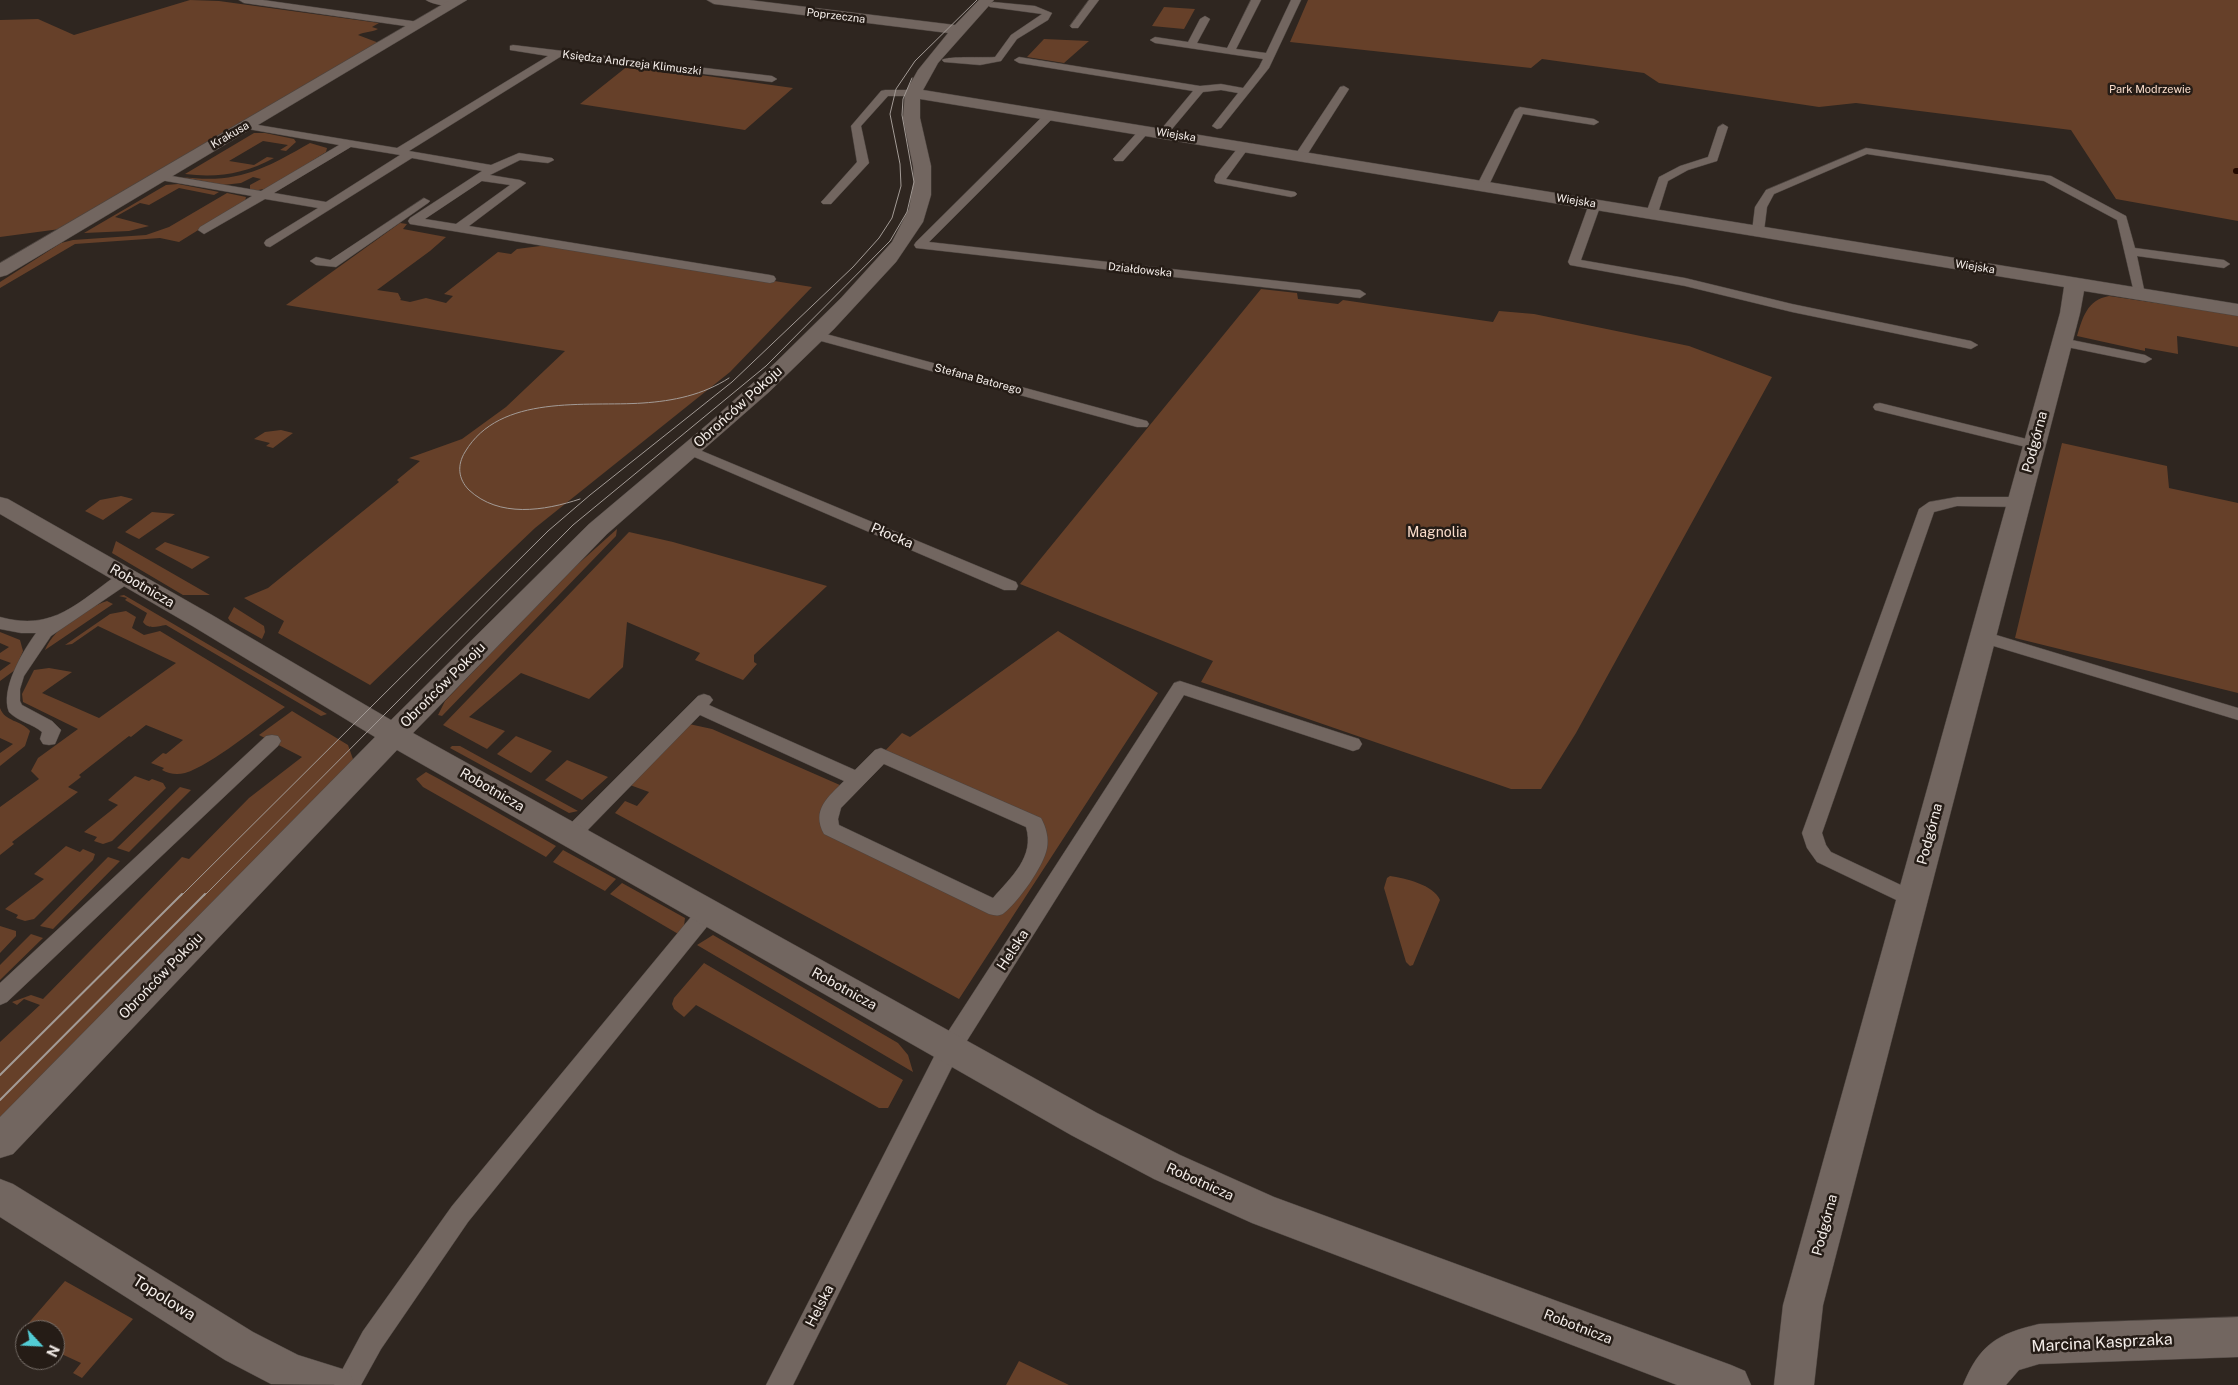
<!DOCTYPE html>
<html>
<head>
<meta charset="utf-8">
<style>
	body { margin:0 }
	#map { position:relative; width:2238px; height:1385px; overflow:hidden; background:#2f2620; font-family:"Public Sans",sans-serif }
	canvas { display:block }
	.north { position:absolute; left:15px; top:1320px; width:50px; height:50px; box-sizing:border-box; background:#251c16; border:1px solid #78706a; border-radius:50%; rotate:115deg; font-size:14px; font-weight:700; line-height:20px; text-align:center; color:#f4ede9 }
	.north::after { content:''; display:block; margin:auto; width:18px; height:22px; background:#52ccd5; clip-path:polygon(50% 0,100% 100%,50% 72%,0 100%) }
</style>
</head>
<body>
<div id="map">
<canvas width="2238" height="1385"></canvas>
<div class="north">N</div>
</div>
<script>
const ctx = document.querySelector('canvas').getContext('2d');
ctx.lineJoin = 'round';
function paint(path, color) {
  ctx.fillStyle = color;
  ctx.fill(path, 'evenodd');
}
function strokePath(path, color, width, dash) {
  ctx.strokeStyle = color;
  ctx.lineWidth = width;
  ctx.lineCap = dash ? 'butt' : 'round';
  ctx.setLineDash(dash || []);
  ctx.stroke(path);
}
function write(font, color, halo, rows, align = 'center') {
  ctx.font = font + ' "Public Sans",sans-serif';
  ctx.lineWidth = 5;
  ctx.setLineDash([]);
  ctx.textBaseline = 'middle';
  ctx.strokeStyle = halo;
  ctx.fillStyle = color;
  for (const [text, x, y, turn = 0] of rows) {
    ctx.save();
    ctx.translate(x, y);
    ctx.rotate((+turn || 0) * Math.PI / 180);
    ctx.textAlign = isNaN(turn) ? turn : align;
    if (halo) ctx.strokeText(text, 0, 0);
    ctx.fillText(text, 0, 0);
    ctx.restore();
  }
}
paint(new Path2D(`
	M 190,0 L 219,1 L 379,23 L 372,27 L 378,29 C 371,33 365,31 358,35 L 379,43 L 60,229 L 0,237 L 0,20 L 38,19 L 74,35 Z
	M 1308,0 L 2238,0 L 2238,221 L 2116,199 L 2071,130 L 1856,103 L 1819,107 L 1659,83 L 1644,73 L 1542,59 L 1531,68 L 1290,42 Z
	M 1164,7 L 1195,9 L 1184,29 L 1152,26 Z
	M 1044,39 L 1089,41 L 1064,63 L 1027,57 Z
	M 629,65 L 793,88 L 745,130 L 580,104 Z
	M 254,133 L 265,133 L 294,139 L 296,142 L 286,151 L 280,150 L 288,145 L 263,141 L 229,161 L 254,165 L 267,157 L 274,158 C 244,174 217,178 185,174 Z
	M 310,143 L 327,148 L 326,152 L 269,188 L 253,191 L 250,189 L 250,185 L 261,179 L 253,177 L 241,183 L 223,185 L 182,177 C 237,184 263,170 310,143 Z
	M 178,184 L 219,192 L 214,195 L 179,188 L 149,205 L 140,203 L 115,217 L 149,226 L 129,231 L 84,233 L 166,185 Z
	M 227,193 L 246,197 L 245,201 L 179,242 L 160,238 L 75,244 L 0,288 L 0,282 L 61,243 L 73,240 L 146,235 L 169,227 Z
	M 400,223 L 407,224 L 403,229 L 446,237 L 430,251 L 377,290 L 398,293 L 401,299 L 400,300 L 410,302 L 426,298 L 446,303 L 453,296 L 444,294 L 498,252 L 511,254 L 517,249 L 548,245 L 812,287 L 730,372 L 535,528 L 370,685 L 278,633 L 284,621 L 244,598 L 268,588 L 399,482 L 397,480 L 420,461 L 409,458 L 462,439 L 506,407 L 565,351 L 286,305 Z
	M 1261,289 L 1297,293 L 1298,299 L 1338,304 L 1343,300 L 1493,322 L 1499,311 L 1534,314 L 1689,346 L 1772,377 L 1576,733 L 1541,789 L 1511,789 L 1201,682 L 1213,661 L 1020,584 Z
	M 2109,296 L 2238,315 L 2238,347 L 2177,336 L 2178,354 L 2145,348 L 2145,351 L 2077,336 C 2083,317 2087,300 2109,296 Z
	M 281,430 L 293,433 L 273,448 L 266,446 L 270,443 L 254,439 L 265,432 Z
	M 2062,443 L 2167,466 L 2169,488 L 2238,503 L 2238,693 L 2015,638 Z
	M 121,496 L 133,499 L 103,520 L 85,511 L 100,500 Z
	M 152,512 L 175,514 L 139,539 L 125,532 Z
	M 617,529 L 616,536 L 442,716 L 438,715 L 445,701 L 495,649 L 577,565 Z
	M 629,532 L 673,542 L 827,586 L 754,655 L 754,662 L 757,664 L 743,680 L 695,660 L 700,653 L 627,622 L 623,667 L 589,699 L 521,673 L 469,717 L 505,731 L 487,749 L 443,725 Z
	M 116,541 L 210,595 L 183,595 L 112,553 Z
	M 165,542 L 210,557 L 192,569 L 155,549 Z
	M 124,595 L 327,714 L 321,716 L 166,625 C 158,626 148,630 143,622 L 147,613 L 125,600 L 127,598 L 119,596 Z
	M 107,601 L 113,604 L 45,650 C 55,627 84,609 107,601 Z
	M 234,607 L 264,626 L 265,632 L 262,639 L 230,621 L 228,618 Z
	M 126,611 L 136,617 L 132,628 L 144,635 L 160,631 L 285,707 C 259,725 212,765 185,773 C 177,775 169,774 162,770 L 164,768 L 151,763 L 163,753 L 166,754 L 183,740 L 146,725 L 131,737 L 129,736 L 79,775 L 81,777 L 68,787 L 78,792 L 12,842 L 14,844 L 0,855 L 0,807 L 39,779 L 31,771 L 38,758 L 78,729 L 23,702 L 22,694 L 34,670 L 49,668 L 72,672 L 42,693 L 99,718 L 176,663 L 98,626 L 72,644 L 65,645 L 110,614 Z
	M 1058,631 L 1158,693 L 959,999 L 615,813 L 625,801 L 637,806 L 649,792 L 630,785 L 689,724 L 712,729 L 849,789 L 831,829 L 996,908 L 1036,858 L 1034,823 L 881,755 L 902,733 L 910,737 Z
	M 0,632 L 20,640 L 23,651 L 15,670 L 0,681 L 0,671 L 11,663 L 0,659 L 0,653 L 9,647 L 0,643 Z
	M 0,708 C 5,722 21,720 30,731 L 25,746 L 0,766 L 0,753 L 13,744 L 0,738 Z
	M 292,711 L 348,745 L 354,762 L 0,1121 L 0,1042 L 40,1005 L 24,999 L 17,1005 L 12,1002 L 31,995 L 43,999 L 182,857 L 189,859 L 249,798 L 302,757 L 259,735 Z
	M 516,736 L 552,751 L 531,773 L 497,754 Z
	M 452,746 L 460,746 L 578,811 L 569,813 L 450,748 Z
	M 567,760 L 608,777 L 582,800 L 545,780 Z
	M 426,772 L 439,779 L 556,846 L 546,857 L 423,787 L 416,779 Z
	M 135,776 L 149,781 L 152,779 L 163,783 L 166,788 L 112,841 L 103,844 L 94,841 L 97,837 L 84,832 L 118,805 L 108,800 Z
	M 180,787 L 191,790 L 129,852 L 117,848 Z
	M 66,846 L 80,852 L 83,849 L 95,854 L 93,860 L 34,919 L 25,921 L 16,918 L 18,915 L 5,909 L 44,879 L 34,874 Z
	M 563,850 L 616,879 L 605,891 L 553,862 Z
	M 108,857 L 120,861 L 53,929 L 40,926 Z
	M 1390,876 C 1405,878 1434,885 1440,900 L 1413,965 L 1410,966 L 1406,962 L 1384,888 L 1387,878 Z
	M 622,883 L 685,918 L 684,926 L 680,935 L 610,894 Z
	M 0,926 L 16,931 L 16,936 L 0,953 Z
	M 31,934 L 43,938 L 0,980 L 0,965 Z
	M 713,935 L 898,1043 L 908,1055 L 913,1072 L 697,945 Z
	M 704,963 L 903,1080 L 888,1108 L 879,1108 L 696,1005 L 684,1017 L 674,1009 L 672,1004 L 674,998 Z
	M 65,1281 L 133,1319 L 82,1378 L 73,1373 L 81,1363 L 55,1351 L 55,1330 L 25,1330 L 25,1337 L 19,1334 Z
	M 1019,1361 L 1069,1385 L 1006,1385 Z`), '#664029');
strokePath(new Path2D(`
	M 2236,171 L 2238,171`), '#250900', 6);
const lane = new Path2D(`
	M 239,0 L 263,0 L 419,22 L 424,25 L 419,28 L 244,3 Z
	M 426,0 L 453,0 L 460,3 C 453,8 433,5 426,0 Z
	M 1089,0 L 1099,0 L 1078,28 L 1072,28 L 1070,26 Z
	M 1251,0 L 1261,0 L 1236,49 L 1266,53 L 1291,0 L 1301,0 L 1269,68 L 1221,128 L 1217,129 L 1212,126 L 1238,93 L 1221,90 L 1203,92 L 1167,135 L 1163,136 L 1158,133 L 1193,91 L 1019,63 L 1014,60 L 1019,57 L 1200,86 L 1221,84 L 1243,88 L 1259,67 L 1263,59 L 1155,43 L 1150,40 L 1155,37 L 1188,42 L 1200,19 L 1205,16 L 1210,19 L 1197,43 L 1227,48 Z
	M 993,2 L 1035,6 L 1052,13 L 1048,20 L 1017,39 L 1001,61 L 980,65 L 944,62 L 942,60 C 947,56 983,58 995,57 L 1011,35 L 1042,14 L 990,7 L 988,5 Z
	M 513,45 L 772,76 L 777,79 L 772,82 L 560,57 L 409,151 L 491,165 L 519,153 L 552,158 L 554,160 L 548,163 L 520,160 L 490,175 L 520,180 L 526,183 L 469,226 L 770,275 L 774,276 L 776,279 L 774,282 L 770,283 L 410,224 L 408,221 L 410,218 L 482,171 L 412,158 L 270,247 L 266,246 L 264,243 L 266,240 L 318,208 L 265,199 L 204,234 L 198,230 L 200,227 L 252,196 L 160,180 L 154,177 L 160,174 L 261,191 L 339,145 L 242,128 L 242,124 L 246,123 L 397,148 L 548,56 L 510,50 L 510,46 ZM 351,147 L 400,155 L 326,202 L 274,193 ZM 482,181 L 510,185 L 456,224 L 425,219 Z
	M 1344,86 L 1349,89 L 1307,155 L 1301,158 L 1297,157 L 1295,155 L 1340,87 Z
	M 885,90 L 913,90 L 918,93 L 913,96 L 888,96 L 861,126 L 869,163 L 831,204 L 823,204 L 821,202 L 823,200 L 857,162 L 851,126 L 881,91 Z
	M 1520,107 L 1594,119 L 1599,122 L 1594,125 L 1523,114 L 1489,185 L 1487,187 L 1479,187 L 1477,185 L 1515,110 Z
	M 1051,111 L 1055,112 L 1055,116 L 929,242 L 1360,290 L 1366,294 L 1360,298 L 916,248 L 914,245 L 916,242 L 1047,112 Z
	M 1723,124 L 1728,127 L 1717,161 L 1688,170 L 1668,181 L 1658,213 L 1652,217 L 1648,215 L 1646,213 L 1659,177 L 1680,166 L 1708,157 L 1718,127 Z
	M 1145,127 L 1149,128 L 1150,130 L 1149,132 L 1123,161 L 1115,161 L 1113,159 L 1115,157 L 1141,128 Z
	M 1245,143 L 1250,146 L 1226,179 L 1295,192 L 1297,194 L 1295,196 L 1291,197 L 1216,183 L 1214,181 L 1216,175 L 1241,144 Z
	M 1866,148 L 2051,176 L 2126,216 L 2135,248 L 2224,260 L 2230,264 L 2224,268 L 2137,256 L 2145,294 L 2139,298 L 2135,297 L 2117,220 L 2044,181 L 1867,154 L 1774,194 L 1767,207 L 1764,231 L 1758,235 L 1754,234 L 1752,231 L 1755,207 L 1766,190 Z
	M 424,198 L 430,201 L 428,203 L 336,267 L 316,265 L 310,261 L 316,257 L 330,260 Z
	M 1595,201 L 1601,204 L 1581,260 L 1685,278 L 1792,304 L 1971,341 L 1978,345 L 1971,349 L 1792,312 L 1685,286 L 1570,265 L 1568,262 L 1589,204 Z
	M 815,331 L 1147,421 L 1149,424 L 1147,427 L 1137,427 L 810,338 L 808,335 L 810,332 Z
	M 2062,338 L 2145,355 L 2152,359 L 2145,363 L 2057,345 L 2055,342 L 2057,339 Z
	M 1880,403 L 2039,442 L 2041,445 L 2034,449 L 1875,410 L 1873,407 L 1875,404 Z
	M 690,446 L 1016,582 L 1018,586 L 1016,590 L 1004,590 L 685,453 L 683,450 L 685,447 Z
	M 1957,497 L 2019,497 L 2024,499 L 2027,502 L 2024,505 L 2019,507 L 1957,506 L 1934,512 L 1822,833 L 1826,845 L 1831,852 L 1920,894 L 1923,900 L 1920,906 L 1913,908 L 1817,862 L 1807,848 L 1802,833 L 1919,509 L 1929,502 Z
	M 126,572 L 132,573 L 134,577 L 132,581 L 51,636 L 24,676 L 20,689 L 20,701 L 22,705 L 52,721 L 61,730 L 55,744 L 49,745 L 43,744 L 40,739 L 42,732 C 33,724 17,721 9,712 C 0,690 22,652 36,633 L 21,633 L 0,629 L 0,617 C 54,632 78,602 120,573 Z
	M 1983,631 L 2238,708 L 2238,720 L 1977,641 L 1975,637 L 1977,633 Z
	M 1180,681 L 1359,739 L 1362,744 L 1359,749 L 1353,751 L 1184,695 L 958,1055 L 793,1385 L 766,1385 L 942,1041 L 1174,683 Z
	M 704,694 L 710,696 L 713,700 L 709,705 L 855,770 L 875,750 L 881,748 L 1041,818 C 1046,827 1049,838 1047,848 C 1044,866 1018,902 1004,913 C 999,917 994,915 989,914 L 824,834 C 811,810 828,797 844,781 L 700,715 L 578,840 L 571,842 L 564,840 L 561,835 L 564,830 L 698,696 ZM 884,764 L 1026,827 C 1035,857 1011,877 993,898 L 839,825 L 838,819 L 841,808 Z
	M 272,735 L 278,736 L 281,741 L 278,746 L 7,1002 L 0,1005 L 0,983 L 266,736 Z
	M 707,904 L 714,906 L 717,912 L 714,918 L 468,1222 L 381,1349 L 361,1385 L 334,1385 L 363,1331 L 452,1206 L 700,906 Z`);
const street = new Path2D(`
	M 450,0 L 467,0 L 7,275 L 0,277 L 0,263 Z
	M 707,0 L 749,0 L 955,25 L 979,0 L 994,0 L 938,63 L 923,90 L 2238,304 L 2238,316 L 2084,291 L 2080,313 L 1823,1305 L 1814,1385 L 1774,1385 L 1783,1305 L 2060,313 L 2064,287 L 920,99 L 920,118 L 931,166 L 931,195 L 923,222 L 896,262 L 834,329 L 769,392 L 607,534 L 413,733 L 1097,1113 L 1180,1155 L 1274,1197 L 1731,1365 L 1745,1371 L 1751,1385 L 1677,1385 L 1252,1223 L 1154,1179 L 1071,1135 L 397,750 L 13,1154 L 0,1158 L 0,1117 L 375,737 L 194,627 L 0,514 L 0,497 L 8,499 L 212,615 L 391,720 L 589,524 L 709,423 L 776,362 L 841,298 L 892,242 L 909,209 L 914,181 L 913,166 L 903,118 L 905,93 L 918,70 L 948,33 L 714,4 Z
	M 0,1179 L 13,1184 L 253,1332 L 298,1355 L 349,1371 L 355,1385 L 271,1384 L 225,1360 L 0,1217 Z
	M 2238,1317 L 2238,1357 L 2039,1364 L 2019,1370 L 2006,1385 L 1963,1385 C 1980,1344 1997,1334 2039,1324 Z`);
strokePath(lane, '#4c443f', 1);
strokePath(street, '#4c443f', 1);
paint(lane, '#726660');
paint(street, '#726660');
strokePath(new Path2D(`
	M 580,499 C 544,511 499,518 469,490 C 458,479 457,465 465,452 C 500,393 586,407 643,403 C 673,401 703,395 729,378
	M 181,896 L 548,531 L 590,495 L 732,382 L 853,267 L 879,238 L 892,218 L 901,186 L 900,164 L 890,114 L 896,89 L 915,61 L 977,0
	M 204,896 L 573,525 L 766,366 L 890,241 L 907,212 L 914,182 L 902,115 L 903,99 L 912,78`), '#a39b96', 1);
strokePath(new Path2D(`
	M 0,1075 L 182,894
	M 0,1100 L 205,894`), '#a39b96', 2);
write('11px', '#f4ede9', '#251c16', [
	["Poprzeczna",836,16,7],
	["Księdza Andrzeja Klimuszki",632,63,7],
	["Krakusa",230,135,-30],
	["Wiejska",1176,135,9],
	["Wiejska",1576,201,9],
	["Wiejska",1975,267,9],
	["Działdowska",1140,270,6],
	["Stefana Batorego",978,379,15]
]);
write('11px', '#f9dcca', '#251c16', [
	["Park Modrzewie",2150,90]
]);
write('14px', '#f4ede9', '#251c16', [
	["Obrońców Pokoju",738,407,-42],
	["Podgórna",2035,442,-75],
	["Płocka",892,536,23],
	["Robotnicza",142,586,30],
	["Obrońców Pokoju",443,685,-45],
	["Robotnicza",492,790,30],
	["Podgórna",1930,834,-75],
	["Helska",1013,950,-57],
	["Obrońców Pokoju",161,976,-46],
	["Robotnicza",844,989,29],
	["Robotnicza",1200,1182,24],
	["Podgórna",1825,1225,-75],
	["Helska",820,1306,-63],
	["Robotnicza",1578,1327,21]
]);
write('14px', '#f9dcca', '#251c16', [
	["Magnolia",1437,533]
]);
write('16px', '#f4ede9', '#251c16', [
	["Topolowa",164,1298,32],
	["Marcina Kasprzaka",2102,1343,-3]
]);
</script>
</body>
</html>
